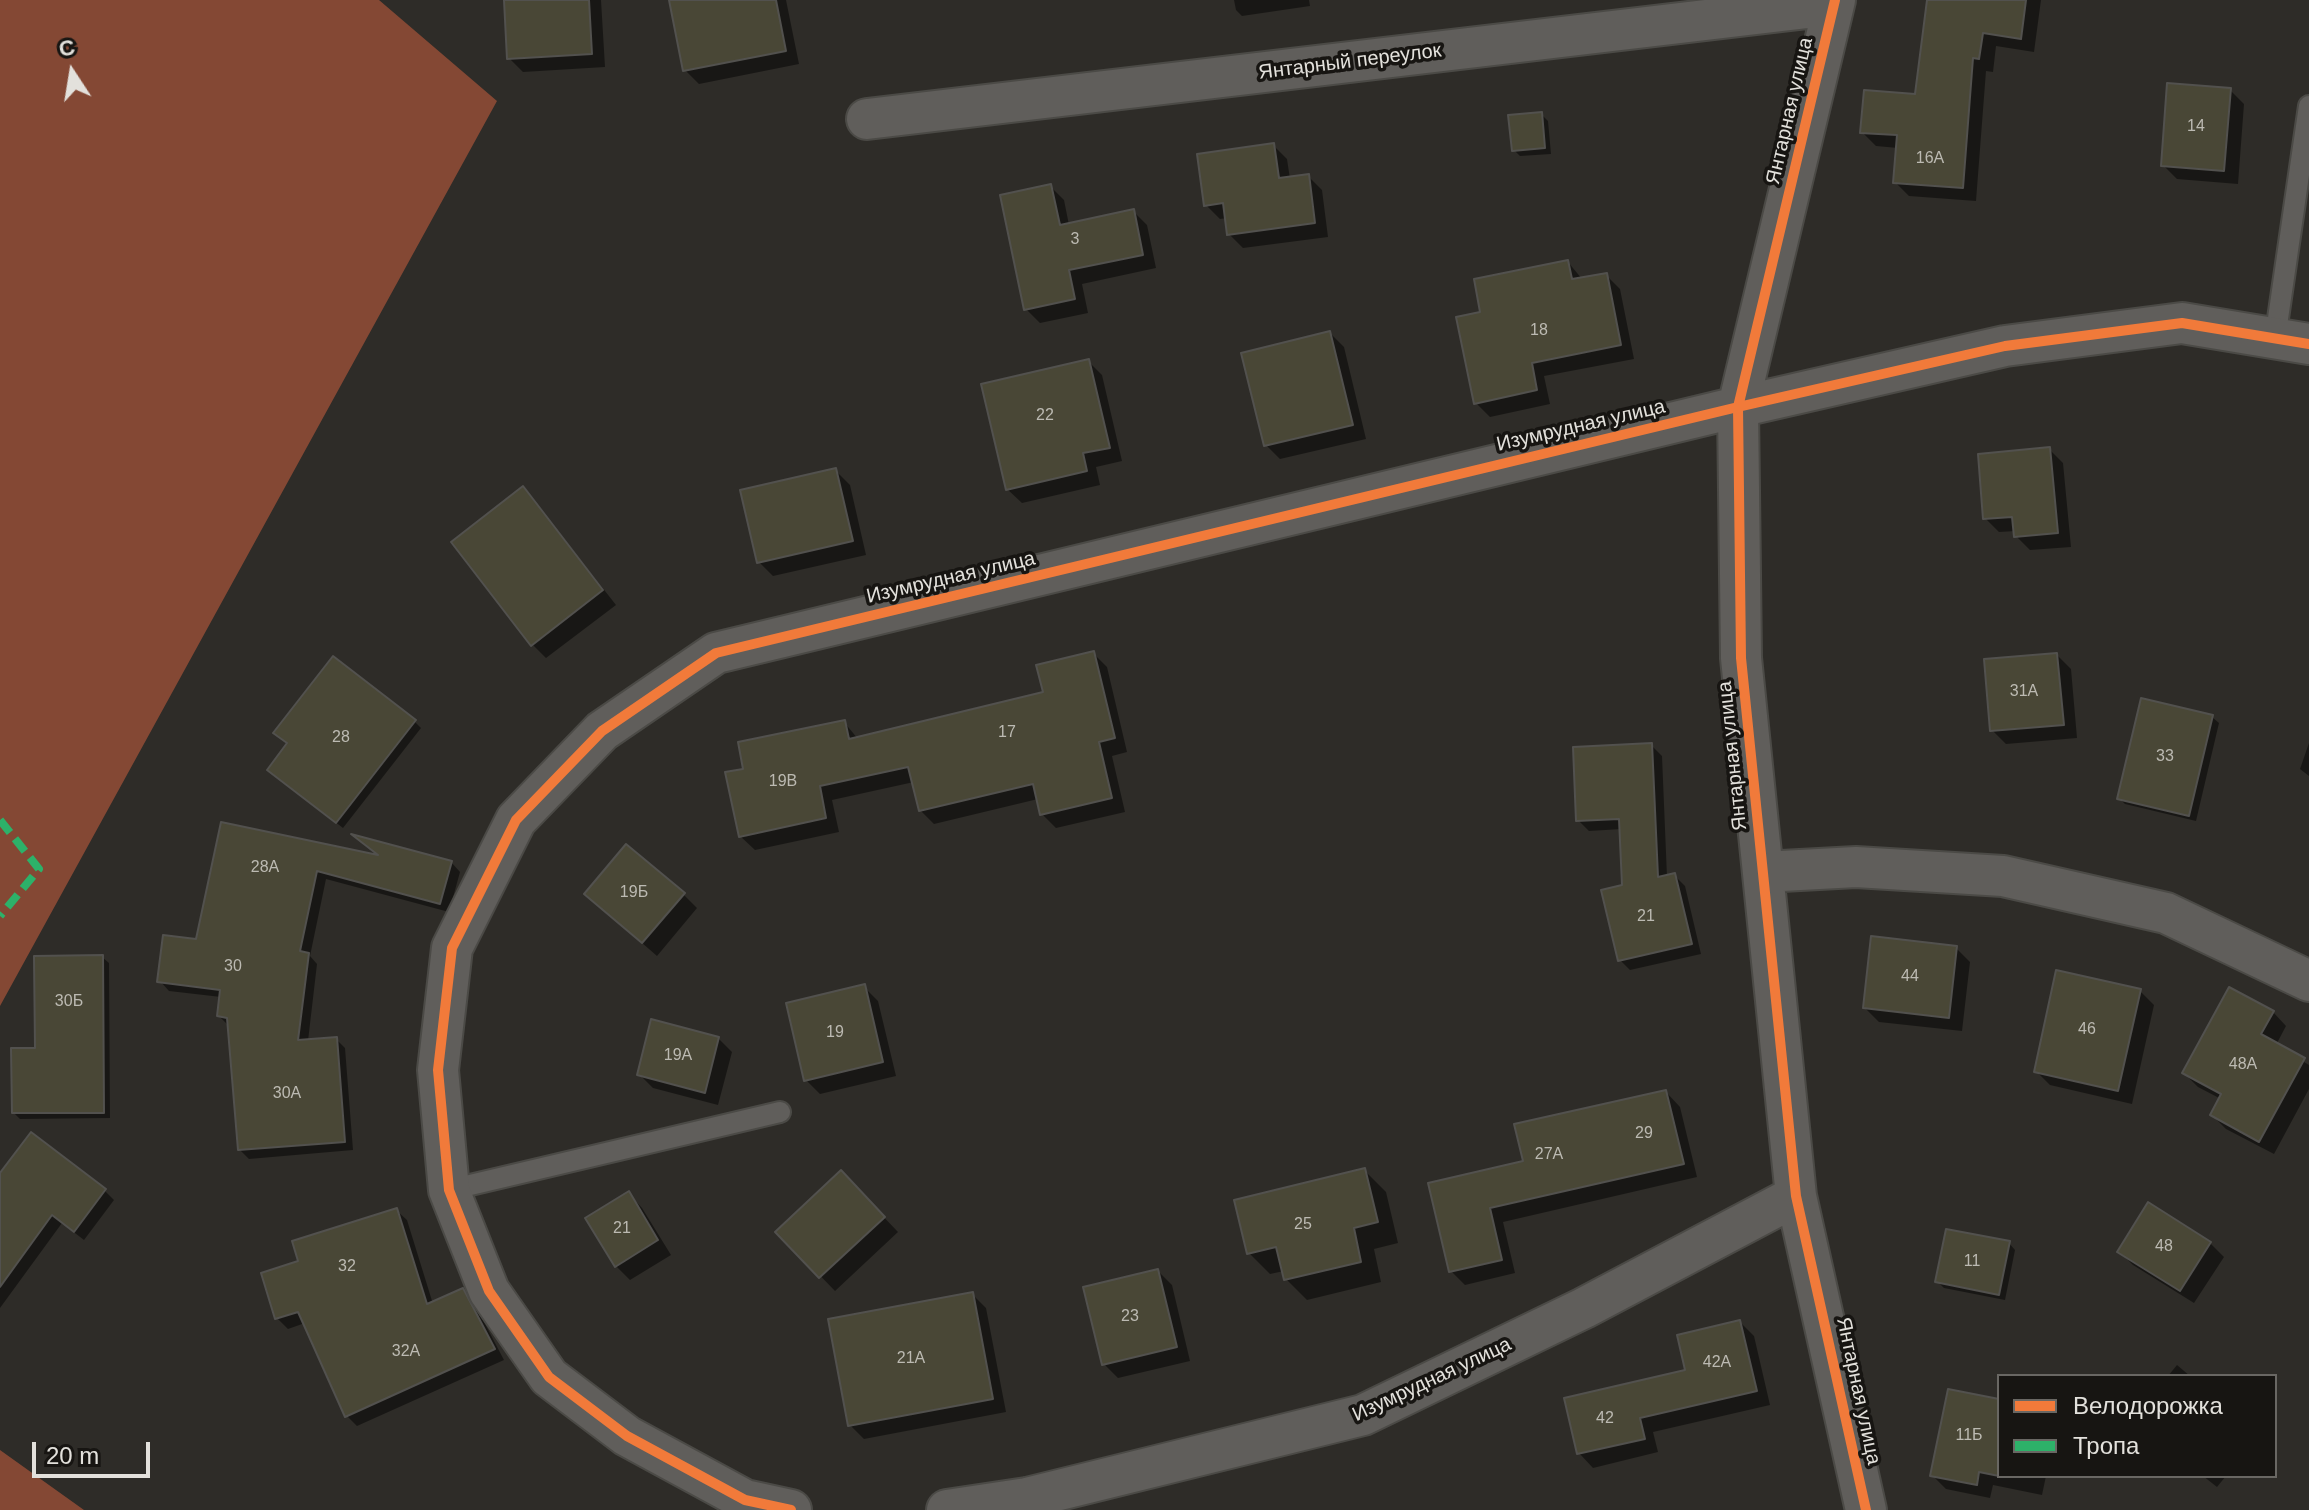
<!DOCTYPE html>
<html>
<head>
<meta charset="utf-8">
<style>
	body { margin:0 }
	#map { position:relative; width:2309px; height:1510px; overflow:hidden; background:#2e2c28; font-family:Helvetica,sans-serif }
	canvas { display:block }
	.legend { position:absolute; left:1997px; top:1374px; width:280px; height:104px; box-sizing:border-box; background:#171512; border:2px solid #696763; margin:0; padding:10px 14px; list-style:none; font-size:24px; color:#e3e1dc }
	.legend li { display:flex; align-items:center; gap:16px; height:40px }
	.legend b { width:40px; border:2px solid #696763 }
	.north { position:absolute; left:32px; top:32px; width:80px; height:80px; -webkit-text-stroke:6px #171512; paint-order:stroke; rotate:348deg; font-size:22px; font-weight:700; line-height:32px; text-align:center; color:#e3e1dc }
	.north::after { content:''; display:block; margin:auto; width:28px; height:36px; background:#e3e1dc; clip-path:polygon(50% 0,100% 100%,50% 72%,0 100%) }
	.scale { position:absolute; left:32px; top:1442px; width:118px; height:36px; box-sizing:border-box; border:4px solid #e3e1dc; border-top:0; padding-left:10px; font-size:24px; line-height:28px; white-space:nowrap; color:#e3e1dc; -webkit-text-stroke:6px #171512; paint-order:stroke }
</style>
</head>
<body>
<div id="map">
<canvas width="2309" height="1510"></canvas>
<ul class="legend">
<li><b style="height:10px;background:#f17a3a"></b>Велодорожка</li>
<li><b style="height:10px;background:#2db169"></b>Тропа</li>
</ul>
<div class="north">С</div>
<div class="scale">20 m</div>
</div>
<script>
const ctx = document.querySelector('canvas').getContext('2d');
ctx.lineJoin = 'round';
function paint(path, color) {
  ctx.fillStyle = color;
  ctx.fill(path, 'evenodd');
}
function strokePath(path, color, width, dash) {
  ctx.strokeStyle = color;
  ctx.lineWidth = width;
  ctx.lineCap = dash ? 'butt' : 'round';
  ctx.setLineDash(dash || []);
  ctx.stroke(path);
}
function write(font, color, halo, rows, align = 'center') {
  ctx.font = font + ' Helvetica,sans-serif';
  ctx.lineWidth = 7;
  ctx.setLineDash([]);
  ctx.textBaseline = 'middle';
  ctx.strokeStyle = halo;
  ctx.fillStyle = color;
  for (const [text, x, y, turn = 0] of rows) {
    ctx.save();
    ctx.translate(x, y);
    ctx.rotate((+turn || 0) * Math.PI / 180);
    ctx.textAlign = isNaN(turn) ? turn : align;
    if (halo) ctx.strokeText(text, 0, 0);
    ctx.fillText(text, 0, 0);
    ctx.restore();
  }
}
paint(new Path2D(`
	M 0,0 L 379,0 L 497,101 L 0,1006 Z
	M 0,1450 L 84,1510 L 0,1510 Z`), '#844834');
paint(new Path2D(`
	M 506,0 L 601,0 L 605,67 L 523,72 L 509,58 Z
	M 671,0 L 786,0 L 799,64 L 699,84 L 685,70 Z
	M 1234,0 L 1309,0 L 1310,6 L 1242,16 L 1236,10 Z
	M 1929,0 L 2041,0 L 2034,52 L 1996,46 L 1993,72 L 1986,71 L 1976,201 L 1909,196 L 1895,182 L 1898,148 L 1876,146 L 1862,132 L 1917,96 Z
	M 2230,90 L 2244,104 L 2238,184 L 2177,179 L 2163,165 Z
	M 1541,114 L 1548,121 L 1551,154 L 1520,156 L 1514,150 Z
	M 1273,145 L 1287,159 L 1290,179 L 1308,176 L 1322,190 L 1328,237 L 1243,248 L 1229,234 L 1227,218 L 1220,219 L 1206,205 Z
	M 1050,186 L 1064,200 L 1069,225 L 1133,211 L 1147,225 L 1156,268 L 1082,284 L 1088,313 L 1040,323 L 1026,309 Z
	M 1568,262 L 1582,279 L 1606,275 L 1620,289 L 1634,359 L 1544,376 L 1550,404 L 1490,417 L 1476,403 L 1483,314 Z
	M 1330,333 L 1344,347 L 1366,439 L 1280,459 L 1266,445 Z
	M 1088,361 L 1102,375 L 1122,461 L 1096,467 L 1100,485 L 1022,503 L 1007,489 Z
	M 2049,449 L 2063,463 L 2071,547 L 2030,550 L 2016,536 L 2016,531 L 1999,532 L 1985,518 Z
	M 836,471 L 850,485 L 866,555 L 773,576 L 759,562 Z
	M 522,489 L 536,503 L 616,605 L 546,658 L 532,644 Z
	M 1093,653 L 1107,667 L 1127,752 L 1112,756 L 1125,812 L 1056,828 L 1042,814 L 1038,799 L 934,824 L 920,810 L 914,782 L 832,800 L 839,832 L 755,850 L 740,836 L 746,770 L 844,722 L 858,739 L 1045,694 Z
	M 2057,655 L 2071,669 L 2077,738 L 2006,744 L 1992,730 Z
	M 2212,717 L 2219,723 L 2196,821 L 2125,804 L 2119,798 Z
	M 414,721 L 421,728 L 343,828 L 276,776 Z
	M 2309,743 L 2309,776 L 2300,769 Z
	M 1651,745 L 1662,756 L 1667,877 L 1674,875 L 1685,886 L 1701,954 L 1630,970 L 1620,960 L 1624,887 L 1622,829 L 1589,831 L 1578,820 Z
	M 222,824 L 382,858 L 362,843 L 451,862 L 460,872 L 449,912 L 326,879 L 310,956 L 317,964 L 308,1041 L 336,1039 L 345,1048 L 353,1150 L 249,1159 L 240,1150 L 228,1025 L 219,1016 L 221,997 L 169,991 L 160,981 L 198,941 Z
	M 586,894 L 683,894 L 697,908 L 657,956 Z
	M 1956,948 L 1970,962 L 1962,1031 L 1879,1022 L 1865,1008 Z
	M 102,957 L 109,963 L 110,1118 L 20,1119 L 14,1113 L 37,1050 Z
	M 864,987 L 878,1001 L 896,1076 L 820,1094 L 806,1080 Z
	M 2140,991 L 2154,1005 L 2132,1104 L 2050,1085 L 2036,1071 Z
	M 2273,1012 L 2286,1026 L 2276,1045 L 2309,1065 L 2309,1089 L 2274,1154 L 2226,1129 L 2212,1115 L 2221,1099 L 2198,1087 L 2184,1073 Z
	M 718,1038 L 732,1052 L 718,1105 L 653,1088 L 639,1074 Z
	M 1666,1092 L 1680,1107 L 1697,1177 L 1503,1222 L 1515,1273 L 1465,1285 L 1451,1271 L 1430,1185 L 1525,1162 Z
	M 1365,1171 L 1386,1192 L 1398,1243 L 1374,1249 L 1381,1282 L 1307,1300 L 1286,1279 L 1284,1271 L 1270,1274 L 1249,1253 Z
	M 0,1176 L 105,1191 L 114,1200 L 84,1240 L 62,1223 L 0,1308 Z
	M 855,1187 L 898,1232 L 835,1291 L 778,1232 Z
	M 629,1194 L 642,1208 L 671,1255 L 630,1280 L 616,1266 Z
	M 396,1210 L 407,1220 L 433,1304 L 463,1290 L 473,1301 L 504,1360 L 357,1426 L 347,1416 L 305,1323 L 288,1329 L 277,1318 L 300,1262 Z
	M 2009,1243 L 2015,1250 L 2005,1300 L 1944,1288 L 1937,1281 Z
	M 2210,1243 L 2224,1257 L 2194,1303 L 2133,1265 L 2119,1251 Z
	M 1158,1271 L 1172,1285 L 1190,1361 L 1118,1378 L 1104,1364 Z
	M 972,1294 L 986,1308 L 1006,1412 L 864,1439 L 850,1425 Z
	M 1740,1322 L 1754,1336 L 1770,1405 L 1653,1432 L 1658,1452 L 1593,1468 L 1579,1453 L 1688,1372 Z
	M 2177,1365 L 2190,1376 L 2168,1376 Z
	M 1999,1402 L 1999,1476 L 2046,1476 L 2042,1495 L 1993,1485 L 1990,1498 L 1946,1489 L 1932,1475 Z
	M 2203,1476 L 2226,1476 L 2217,1487 Z`), '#0007');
const building = new Path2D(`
	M 504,0 L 589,0 L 592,54 L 507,59 Z
	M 669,0 L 776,0 L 786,51 L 683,71 Z
	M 1927,0 L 2026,0 L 2021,39 L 1983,33 L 1979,59 L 1973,58 L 1963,188 L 1893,183 L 1897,135 L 1860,133 L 1864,90 L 1915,94 Z
	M 2167,83 L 2231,88 L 2224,171 L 2161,166 Z
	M 1542,112 L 1545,148 L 1512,151 L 1508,115 Z
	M 1274,143 L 1279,178 L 1309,174 L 1315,223 L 1227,235 L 1223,203 L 1204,206 L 1197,154 Z
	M 1051,184 L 1060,225 L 1134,209 L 1143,255 L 1069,270 L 1075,299 L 1024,310 L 1000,195 Z
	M 1568,260 L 1572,279 L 1607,273 L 1621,345 L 1532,363 L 1537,390 L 1474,404 L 1456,317 L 1480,312 L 1474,279 Z
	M 1330,331 L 1353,425 L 1264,446 L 1241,353 Z
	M 1089,359 L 1110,448 L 1083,453 L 1087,471 L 1006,490 L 981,384 Z
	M 2050,447 L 2058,533 L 2014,537 L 2012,517 L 1983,519 L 1978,454 Z
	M 836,468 L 853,541 L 757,563 L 740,490 Z
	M 523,486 L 603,590 L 531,646 L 451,542 Z
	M 1094,651 L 1115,738 L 1099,742 L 1112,798 L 1040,815 L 1033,784 L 919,811 L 908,767 L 820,786 L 826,818 L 739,837 L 725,772 L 743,769 L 738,742 L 845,720 L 849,739 L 1043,692 L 1036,665 Z
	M 2057,653 L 2064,725 L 1990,731 L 1984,659 Z
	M 333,656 L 416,720 L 336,823 L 267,770 L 287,743 L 273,733 Z
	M 2141,698 L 2213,715 L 2189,816 L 2117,799 Z
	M 1652,743 L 1658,877 L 1675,873 L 1692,944 L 1618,961 L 1601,890 L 1622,885 L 1619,819 L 1576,821 L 1573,747 Z
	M 221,822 L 378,855 L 351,834 L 452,861 L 440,904 L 317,871 L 300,951 L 309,953 L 298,1040 L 337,1037 L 345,1142 L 238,1150 L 227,1018 L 217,1016 L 220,990 L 157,982 L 163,935 L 196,939 Z
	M 626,844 L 685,893 L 642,943 L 584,894 Z
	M 1871,936 L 1957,946 L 1949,1018 L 1863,1008 Z
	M 103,955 L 104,1113 L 12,1113 L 11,1048 L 35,1048 L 34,956 Z
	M 2056,970 L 2141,989 L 2118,1091 L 2034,1072 Z
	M 865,984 L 883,1062 L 804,1081 L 786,1003 Z
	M 2229,987 L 2274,1011 L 2261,1034 L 2305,1058 L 2259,1142 L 2210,1115 L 2221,1094 L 2182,1073 Z
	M 651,1019 L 719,1037 L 705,1093 L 637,1075 Z
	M 1666,1090 L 1684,1164 L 1490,1208 L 1502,1260 L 1449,1272 L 1428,1183 L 1523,1161 L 1514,1124 Z
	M 31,1132 L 106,1189 L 74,1232 L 52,1215 L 0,1287 L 0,1173 Z
	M 1365,1168 L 1378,1222 L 1354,1228 L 1361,1262 L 1284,1280 L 1276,1247 L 1247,1254 L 1234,1200 Z
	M 841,1170 L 885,1217 L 819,1278 L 775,1232 Z
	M 629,1191 L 658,1240 L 615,1267 L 585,1218 Z
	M 2148,1202 L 2211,1242 L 2180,1291 L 2117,1252 Z
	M 397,1208 L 427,1304 L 463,1288 L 495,1349 L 345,1417 L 298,1312 L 275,1319 L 261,1273 L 298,1261 L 292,1241 Z
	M 1946,1229 L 2010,1241 L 1999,1295 L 1935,1282 Z
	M 1158,1269 L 1177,1347 L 1102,1365 L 1083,1287 Z
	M 973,1292 L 993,1399 L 848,1426 L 828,1319 Z
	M 1740,1320 L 1757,1391 L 1640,1418 L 1645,1439 L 1577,1454 L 1564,1398 L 1685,1370 L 1677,1335 Z
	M 1948,1389 L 1999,1399 L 1999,1476 L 1979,1472 L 1977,1485 L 1930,1476 Z`);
paint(building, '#494736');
strokePath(building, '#52514e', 2);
const service = new Path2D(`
	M 2275,339 L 2309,106
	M 449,1190 L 780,1112`);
const minor = new Path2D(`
	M 1835,0 L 1738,407 L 1741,658 L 1796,1196 L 1866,1510
	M 867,119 L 1833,5
	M 1763,872 L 1856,867 L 2003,876 L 2166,913 L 2309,981
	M 791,1510 L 745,1500 L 627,1436 L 549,1377 L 489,1291 L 449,1190 L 438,1070 L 452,948 L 516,820 L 602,731 L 716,653 L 1738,407 L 2005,346 L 2182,323 L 2309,344
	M 947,1510 L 1027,1498 L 1363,1415 L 1584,1308 L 1796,1196`);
strokePath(service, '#4b4a46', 24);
strokePath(minor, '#4b4a46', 44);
strokePath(service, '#605e5b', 20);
strokePath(minor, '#605e5b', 40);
strokePath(new Path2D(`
	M 0,820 L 39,869 L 0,916`), '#2db169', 8, [16, 8]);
strokePath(new Path2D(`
	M 1835,0 L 1738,407 L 1741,658 L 1796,1196 L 1866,1510
	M 791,1510 L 745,1500 L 627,1436 L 549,1377 L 489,1291 L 449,1190 L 438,1070 L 452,948 L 516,820 L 602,731 L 716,653 L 1738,407 L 2005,346 L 2182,323 L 2309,344`), '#f17a3a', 10);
write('16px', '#bcbab2', null, [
	["14",2196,127],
	["16А",1930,159],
	["3",1075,240],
	["18",1539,331],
	["22",1045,416],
	["31А",2024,692],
	["17",1007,733],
	["28",341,738],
	["33",2165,757],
	["19В",783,782],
	["28А",265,868],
	["19Б",634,893],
	["21",1646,917],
	["30",233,967],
	["44",1910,977],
	["30Б",69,1002],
	["46",2087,1030],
	["19",835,1033],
	["19А",678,1056],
	["48А",2243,1065],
	["30А",287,1094],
	["29",1644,1134],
	["27А",1549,1155],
	["25",1303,1225],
	["21",622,1229],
	["48",2164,1247],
	["11",1972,1262],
	["32",347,1267],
	["23",1130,1317],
	["32А",406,1352],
	["21А",911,1359],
	["42А",1717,1363],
	["42",1605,1419],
	["11Б",1969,1436]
]);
write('20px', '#e3e1dc', '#171512', [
	["Янтарный переулок",1350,62,-7],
	["Янтарная улица",1790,111,-77],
	["Изумрудная улица",1581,426,-13],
	["Изумрудная улица",951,578,-13],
	["Янтарная улица",1733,756,-96],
	["Изумрудная улица",1432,1380,-25],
	["Янтарная улица",1858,1391,78]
]);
</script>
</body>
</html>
